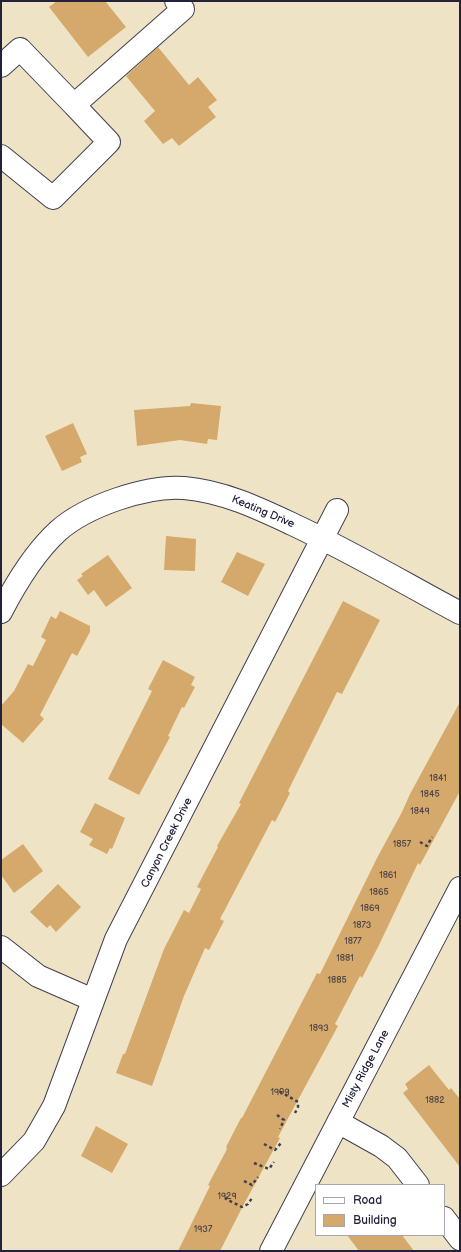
<!DOCTYPE html>
<html>
<head>
<meta charset="utf-8">
<style>
	body { margin:0 }
	#map { position:relative; width:461px; height:1252px; overflow:hidden; background:#eee4c5; font-family:"Balsamiq Sans",sans-serif }
	canvas { display:block }
	.frame { position:absolute; inset:0; border:2px solid #22223b; pointer-events:none }
	.legend { position:absolute; left:315px; top:1184px; width:130px; height:52px; box-sizing:border-box; background:#fff; border:1px solid #a7a7b1; margin:0; padding:5px 7px; list-style:none; font-size:12px; color:#22223b }
	.legend li { display:flex; align-items:center; gap:8px; height:20px }
	.legend b { width:20px; border:1px solid #a7a7b1 }
</style>
</head>
<body>
<div id="map">
<canvas width="461" height="1252"></canvas>
<div class="frame"></div>
<ul class="legend">
<li><b style="height:5px;background:#fff"></b>Road</li>
<li><b style="height:11px;background:#d5a96b"></b>Building</li>
</ul>
</div>
<script>
const ctx = document.querySelector('canvas').getContext('2d');
ctx.lineJoin = 'round';
function paint(path, color) {
  ctx.fillStyle = color;
  ctx.fill(path, 'evenodd');
}
function strokePath(path, color, width, dash) {
  ctx.strokeStyle = color;
  ctx.lineWidth = width;
  ctx.lineCap = dash ? 'butt' : 'round';
  ctx.setLineDash(dash || []);
  ctx.stroke(path);
}
function write(font, color, halo, rows, align = 'center') {
  ctx.font = font + ' "Balsamiq Sans",sans-serif';
  ctx.lineWidth = 3.5;
  ctx.setLineDash([]);
  ctx.textBaseline = 'middle';
  ctx.strokeStyle = halo;
  ctx.fillStyle = color;
  for (const [text, x, y, turn = 0] of rows) {
    ctx.save();
    ctx.translate(x, y);
    ctx.rotate((+turn || 0) * Math.PI / 180);
    ctx.textAlign = isNaN(turn) ? turn : align;
    if (halo) ctx.strokeText(text, 0, 0);
    ctx.fillText(text, 0, 0);
    ctx.restore();
  }
}
paint(new Path2D(`
	M 57,1 L 105,1 L 126,27 L 88,57 L 49,7 Z
	M 158,47 L 189,85 L 198,77 L 217,100 L 208,107 L 216,117 L 179,146 L 172,138 L 163,144 L 144,121 L 155,111 L 126,76 Z
	M 191,403 L 221,406 L 217,440 L 208,439 L 207,444 L 180,440 L 137,446 L 134,410 L 190,406 Z
	M 73,423 L 87,454 L 80,457 L 82,462 L 62,471 L 45,436 Z
	M 166,536 L 196,539 L 195,571 L 164,570 Z
	M 237,552 L 265,564 L 248,596 L 221,582 Z
	M 108,555 L 132,588 L 106,607 L 94,590 L 88,595 L 77,580 L 83,576 L 81,574 Z
	M 343,601 L 380,620 L 342,694 L 337,692 L 288,791 L 290,793 L 275,822 L 272,820 L 220,919 L 224,921 L 209,950 L 205,948 L 184,996 L 152,1086 L 116,1073 L 123,1054 L 125,1054 L 164,949 L 184,910 L 189,913 L 201,889 L 197,887 L 218,847 L 217,846 L 241,804 L 239,803 Z
	M 60,611 L 90,626 L 90,632 L 77,656 L 72,653 L 40,715 L 44,719 L 23,743 L 1,724 L 1,706 L 14,691 L 28,664 L 33,666 L 46,640 L 41,637 L 51,616 L 56,619 Z
	M 163,660 L 195,677 L 191,685 L 195,687 L 184,708 L 182,707 L 168,736 L 170,737 L 139,795 L 108,779 L 152,691 L 148,689 Z
	M 460,702 L 460,791 L 420,865 L 418,863 L 379,945 L 362,978 L 360,976 L 335,1024 L 338,1026 L 292,1111 L 278,1137 L 280,1138 L 244,1204 L 220,1251 L 178,1251 L 210,1186 L 208,1185 L 226,1151 L 227,1148 L 226,1147 L 241,1118 L 242,1118 L 317,973 L 320,974 L 377,858 L 402,812 L 410,794 Z
	M 95,803 L 125,818 L 112,849 L 110,848 L 107,854 L 89,845 L 93,839 L 80,832 Z
	M 23,844 L 43,871 L 14,893 L 1,875 L 1,860 Z
	M 58,884 L 81,907 L 56,932 L 50,925 L 47,928 L 30,912 Z
	M 429,1065 L 449,1090 L 451,1088 L 460,1099 L 460,1167 L 403,1093 L 408,1089 L 405,1084 Z
	M 96,1126 L 128,1144 L 112,1173 L 81,1156 Z
	M 347,1235 L 402,1235 L 414,1251 L 359,1251 Z`), '#d5a96b');
const minor = new Path2D(`
	M 1,66 L 20,49 L 74,105 L 183,9 L 176,1
	M 1,156 L 53,198 L 109,142 L 74,105
	M 1,612 C 16,583 34,553 58,531 C 86,506 147,485 184,488 C 222,491 258,508 292,524 C 350,551 404,583 460,613
	M 1,947 L 38,976 L 93,1000
	M 338,1122 L 381,1146 L 397,1158 L 418,1185
	M 1,1175 L 34,1141 L 54,1106 L 116,939 L 337,510
	M 444,1218 L 460,1239
	M 271,1251 L 460,888`);
strokePath(minor, '#413f50', 24);
strokePath(new Path2D(`
	M 420,842 L 427,846 L 432,837
	M 280,1093 L 281,1092 L 298,1102 L 298,1107 L 295,1113
	M 277,1115 L 284,1120 L 280,1129
	M 264,1144 L 275,1150 L 281,1143
	M 254,1163 L 269,1169 L 274,1162
	M 244,1181 L 252,1185 L 258,1177
	M 227,1197 L 226,1199 L 242,1207 L 248,1204 L 252,1198`), '#413f50', 2.5, [3, 3]);
strokePath(minor, '#fff', 22);
write('9px', '#4f4447', null, [
	["1841",438,779],
	["1845",430,795],
	["1849",420,812],
	["1857",402,845],
	["1861",388,876],
	["1865",379,893],
	["1869",370,909],
	["1873",362,926],
	["1877",353,942],
	["1881",345,959],
	["1885",337,981],
	["1893",319,1029],
	["1909",280,1093],
	["1882",435,1101],
	["1929",227,1197],
	["1937",203,1230]
]);
write('11px', '#22223b', '#fff', [
	["Keating Drive",263,512,23],
	["Canyon Creek Drive",167,843,-63],
	["Misty Ridge Lane",366,1069,-62]
]);
</script>
</body>
</html>
